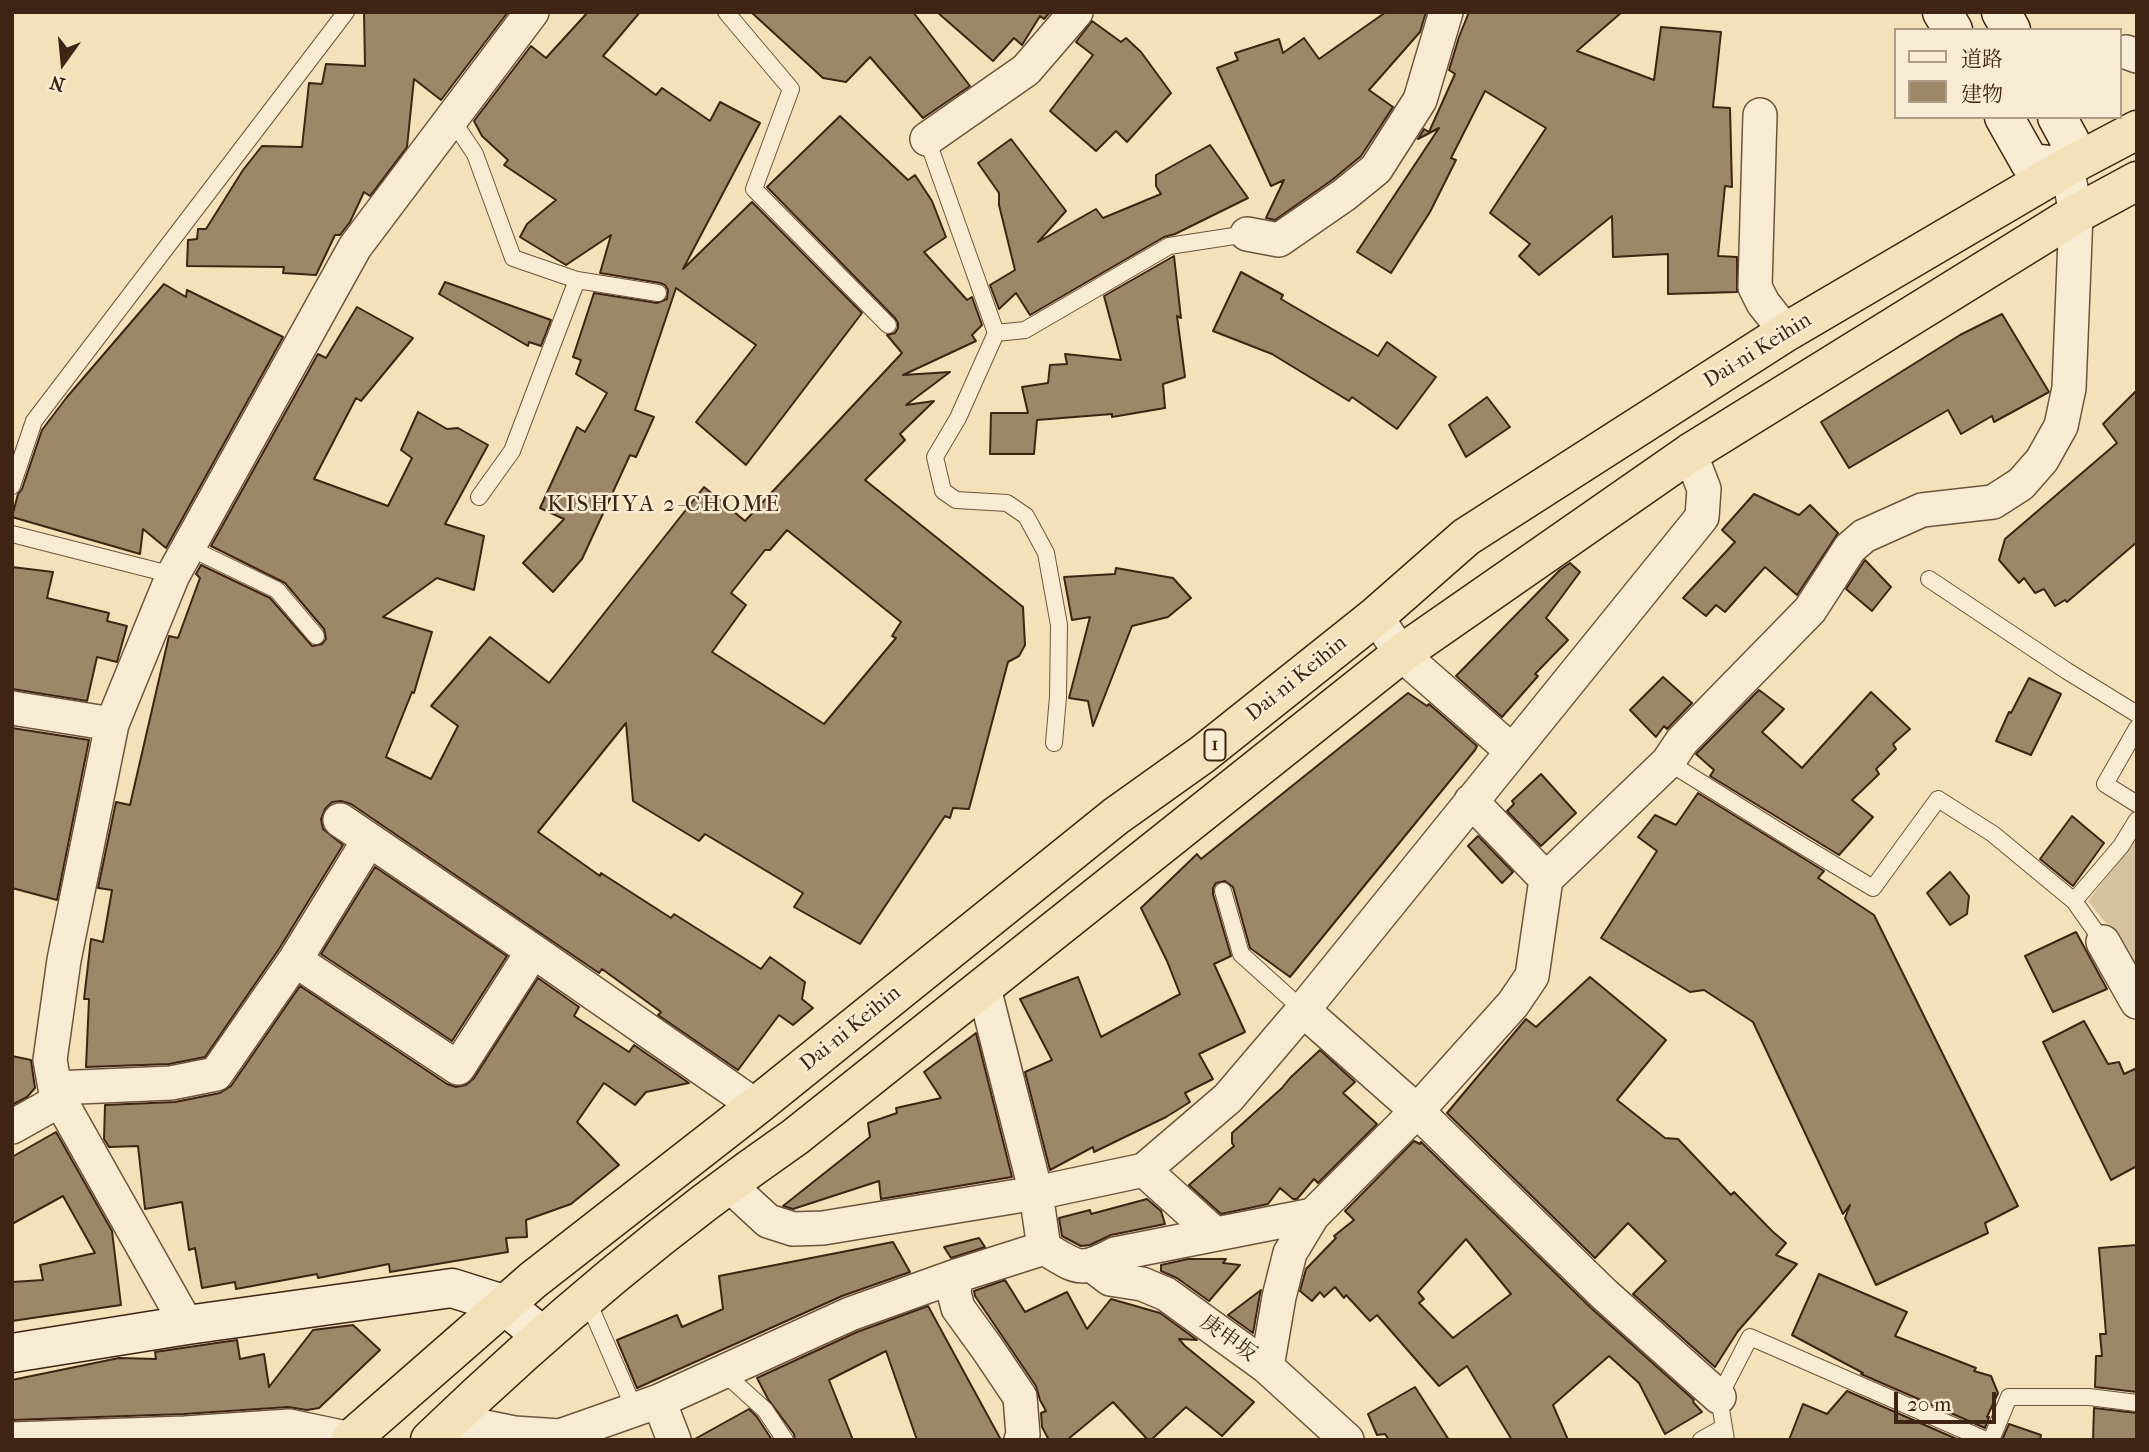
<!DOCTYPE html>
<html>
<head>
<meta charset="utf-8">
<style>
	body { margin:0 }
	#map { position:relative; width:2149px; height:1452px; overflow:hidden; background:#f3e2b9; font-family:"IM FELL French Canon","Noto Serif JP",serif }
	canvas { display:block }
	.frame { position:absolute; inset:0; border:14px solid #3f2413; pointer-events:none }
	.legend { position:absolute; left:1894px; top:28px; width:228px; height:91px; box-sizing:border-box; background:#f7ecd2; border:2px solid #ad9c86; margin:0; padding:9px 12px; list-style:none; font-size:21px; color:#3f2413 }
	.legend li { display:flex; align-items:center; gap:14px; height:35px }
	.legend b { width:35px; border:2px solid #ad9c86 }
	.north { position:absolute; left:28px; top:28px; width:70px; height:70px; -webkit-text-stroke:5px #f7ecd2; paint-order:stroke; rotate:195deg; font-size:19px; font-weight:700; line-height:28px; text-align:center; color:#3f2413 }
	.north::after { content:''; display:block; margin:auto; width:24px; height:32px; background:#3f2413; clip-path:polygon(50% 0,100% 100%,50% 72%,0 100%) }
	.scale { position:absolute; left:1894px; top:1392px; width:102px; height:32px; box-sizing:border-box; border:4px solid #3f2413; border-top:0; padding-left:9px; font-size:21px; line-height:24px; white-space:nowrap; color:#3f2413; -webkit-text-stroke:5px #f7ecd2; paint-order:stroke }
</style>
</head>
<body>
<div id="map">
<canvas width="2149" height="1452"></canvas>
<div class="frame"></div>
<ul class="legend">
<li><b style="height:9px;background:#f7ecd2"></b>道路</li>
<li><b style="height:19px;background:#9d8769"></b>建物</li>
</ul>
<div class="north">N</div>
<div class="scale">20 m</div>
</div>
<script>
const ctx = document.querySelector('canvas').getContext('2d');
ctx.lineJoin = 'round';
function paint(path, color) {
  ctx.fillStyle = color;
  ctx.fill(path, 'evenodd');
}
function strokePath(path, color, width, dash) {
  ctx.strokeStyle = color;
  ctx.lineWidth = width;
  ctx.lineCap = dash ? 'butt' : 'round';
  ctx.setLineDash(dash || []);
  ctx.stroke(path);
}
function write(font, color, halo, rows, align = 'center') {
  ctx.font = font + ' "IM FELL French Canon","Noto Serif JP",serif';
  ctx.lineWidth = 5;
  ctx.setLineDash([]);
  ctx.textBaseline = 'middle';
  ctx.strokeStyle = halo;
  ctx.fillStyle = color;
  for (const [text, x, y, turn = 0] of rows) {
    ctx.save();
    ctx.translate(x, y);
    ctx.rotate((+turn || 0) * Math.PI / 180);
    ctx.textAlign = isNaN(turn) ? turn : align;
    if (halo) ctx.strokeText(text, 0, 0);
    ctx.fillText(text, 0, 0);
    ctx.restore();
  }
}
paint(new Path2D(`
	M 2137,838 L 2137,970 L 2128,950 L 2088,901 Z`), '#d4c29d');
const building = new Path2D(`
	M 364,12 L 508,12 L 441,100 L 414,79 L 407,147 L 370,196 L 364,192 L 350,222 L 340,235 L 335,235 L 316,275 L 283,273 L 284,267 L 187,266 L 188,240 L 197,239 L 198,229 L 206,229 L 243,170 L 262,146 L 302,147 L 309,83 L 322,84 L 326,64 L 365,66 Z
	M 588,12 L 640,12 L 603,56 L 656,95 L 662,88 L 710,121 L 720,102 L 760,123 L 683,269 L 752,202 L 862,313 L 746,465 L 696,422 L 756,345 L 676,288 L 635,410 L 654,417 L 636,457 L 630,455 L 582,559 L 553,592 L 523,563 L 564,519 L 540,508 L 577,427 L 585,432 L 607,393 L 576,374 L 581,360 L 573,357 L 594,293 L 657,303 L 667,299 L 668,290 L 665,285 L 660,283 L 600,273 L 611,235 L 566,265 L 520,237 L 527,224 L 556,200 L 504,165 L 508,160 L 482,136 L 474,121 L 531,46 L 546,58 Z
	M 751,12 L 913,12 L 970,86 L 923,118 L 870,57 L 846,82 L 823,78 Z
	M 937,12 L 1050,12 L 1044,19 L 1040,16 L 1022,45 L 1014,38 L 993,61 Z
	M 1386,12 L 1426,12 L 1420,32 L 1369,90 L 1393,107 L 1361,156 L 1332,180 L 1275,220 L 1266,218 L 1284,180 L 1271,186 L 1217,68 L 1238,60 L 1235,53 L 1279,39 L 1283,53 L 1304,38 L 1319,59 Z
	M 1469,12 L 1622,12 L 1577,51 L 1654,80 L 1661,27 L 1721,32 L 1713,107 L 1730,108 L 1732,187 L 1725,186 L 1718,256 L 1737,257 L 1737,292 L 1668,294 L 1668,254 L 1613,257 L 1612,216 L 1539,275 L 1519,256 L 1530,244 L 1490,213 L 1546,128 L 1485,91 L 1451,158 L 1456,160 L 1430,212 L 1391,273 L 1357,252 L 1439,128 L 1418,139 L 1424,129 L 1429,132 L 1455,74 L 1449,70 L 1459,37 Z
	M 1092,21 L 1121,42 L 1126,38 L 1141,52 L 1171,93 L 1127,142 L 1116,131 L 1096,151 L 1050,111 L 1093,55 L 1076,42 Z
	M 840,116 L 908,180 L 915,175 L 932,201 L 946,237 L 924,252 L 967,300 L 972,297 L 982,325 L 972,335 L 976,341 L 903,375 L 950,372 L 906,405 L 934,401 L 900,434 L 905,440 L 865,480 L 1023,607 L 1025,645 L 1019,656 L 1008,662 L 969,809 L 953,808 L 950,818 L 945,816 L 860,944 L 794,907 L 803,893 L 705,834 L 699,841 L 633,801 L 626,723 L 538,832 L 600,876 L 601,873 L 671,918 L 674,914 L 761,969 L 770,957 L 805,982 L 802,999 L 813,1008 L 793,1025 L 779,1015 L 738,1070 L 658,1015 L 661,1012 L 602,969 L 599,973 L 351,804 L 341,801 L 332,802 L 325,809 L 321,819 L 323,829 L 343,845 L 279,949 L 205,1057 L 169,1064 L 86,1067 L 89,999 L 84,999 L 91,939 L 103,942 L 112,890 L 98,888 L 116,802 L 130,805 L 169,636 L 178,638 L 200,578 L 196,574 L 201,565 L 270,598 L 312,646 L 322,644 L 326,639 L 324,629 L 285,583 L 211,546 L 318,354 L 326,358 L 357,307 L 413,338 L 361,401 L 356,398 L 314,479 L 388,506 L 412,458 L 401,450 L 418,412 L 447,429 L 458,428 L 488,445 L 445,524 L 484,536 L 474,590 L 437,578 L 383,617 L 432,632 L 414,693 L 412,692 L 386,757 L 431,779 L 458,726 L 431,706 L 490,637 L 549,683 L 704,487 L 745,521 L 902,353 L 887,335 L 895,333 L 898,328 L 898,323 L 895,318 L 767,187 ZM 787,530 L 901,622 L 892,636 L 896,638 L 824,724 L 712,652 L 746,605 L 731,593 L 765,550 L 770,550 Z
	M 1011,139 L 1066,211 L 1038,242 L 1096,209 L 1103,218 L 1161,194 L 1156,186 L 1156,175 L 1210,145 L 1248,198 L 1175,234 L 1164,237 L 1030,315 L 1016,293 L 999,309 L 990,285 L 1015,270 L 999,205 L 999,193 L 978,163 Z
	M 1174,256 L 1181,318 L 1177,316 L 1185,377 L 1163,384 L 1165,408 L 1112,417 L 1112,414 L 1037,420 L 1034,454 L 990,454 L 991,413 L 1028,413 L 1022,387 L 1048,383 L 1050,365 L 1067,364 L 1065,354 L 1121,360 L 1104,296 Z
	M 1241,272 L 1283,295 L 1281,299 L 1378,356 L 1387,342 L 1436,377 L 1397,429 L 1352,397 L 1349,401 L 1272,354 L 1213,331 Z
	M 445,282 L 551,320 L 541,346 L 529,342 L 528,346 L 439,294 Z
	M 164,284 L 186,297 L 187,290 L 283,337 L 166,548 L 143,529 L 140,554 L 12,517 L 18,494 L 22,489 L 42,430 L 67,397 Z
	M 2002,314 L 2049,392 L 1994,422 L 1992,416 L 1961,434 L 1948,410 L 1849,468 L 1821,422 L 1960,335 Z
	M 2137,390 L 2137,542 L 2067,602 L 2065,600 L 2055,606 L 2044,589 L 2035,593 L 2024,578 L 2019,583 L 1999,560 L 2005,539 L 2117,443 L 2103,424 Z
	M 1487,397 L 1510,427 L 1466,457 L 1449,425 Z
	M 1754,494 L 1799,515 L 1810,505 L 1838,533 L 1797,595 L 1765,567 L 1725,612 L 1716,605 L 1706,616 L 1683,598 L 1735,542 L 1722,530 Z
	M 1865,560 L 1891,587 L 1872,611 L 1846,589 Z
	M 1570,563 L 1580,572 L 1546,618 L 1568,640 L 1535,674 L 1538,676 L 1502,717 L 1456,676 L 1560,570 Z
	M 12,567 L 53,572 L 47,598 L 109,613 L 107,621 L 127,626 L 117,662 L 97,657 L 87,701 L 12,689 Z
	M 1116,568 L 1173,578 L 1191,598 L 1168,617 L 1132,626 L 1093,726 L 1088,701 L 1069,698 L 1090,617 L 1072,620 L 1064,577 L 1115,574 Z
	M 1663,677 L 1692,703 L 1667,729 L 1664,726 L 1656,737 L 1630,710 Z
	M 2029,678 L 2061,694 L 2031,755 L 1996,741 L 2009,712 L 2011,713 Z
	M 1759,690 L 1784,709 L 1762,732 L 1802,768 L 1871,692 L 1910,729 L 1893,744 L 1896,749 L 1876,769 L 1879,774 L 1852,800 L 1873,817 L 1839,855 L 1710,776 L 1714,770 L 1696,754 Z
	M 1408,693 L 1427,706 L 1429,704 L 1477,746 L 1475,750 L 1290,977 L 1250,948 L 1233,887 L 1225,881 L 1216,883 L 1213,888 L 1213,894 L 1231,956 L 1214,964 L 1245,1032 L 1199,1054 L 1213,1079 L 1185,1093 L 1190,1102 L 1166,1117 L 1094,1152 L 1093,1147 L 1050,1170 L 1025,1072 L 1052,1060 L 1020,999 L 1078,977 L 1101,1037 L 1180,994 L 1167,961 L 1141,908 L 1197,854 L 1201,859 Z
	M 12,728 L 89,740 L 57,900 L 12,888 Z
	M 1541,774 L 1576,813 L 1541,846 L 1507,811 L 1514,804 L 1512,801 Z
	M 1698,793 L 1824,871 L 1818,878 L 1874,915 L 2018,1206 L 1985,1223 L 1988,1233 L 1876,1285 L 1845,1218 L 1850,1205 L 1843,1214 L 1753,1022 L 1704,990 L 1690,992 L 1601,938 L 1657,851 L 1638,837 L 1655,815 L 1676,825 Z
	M 2072,816 L 2104,843 L 2073,886 L 2040,859 Z
	M 1478,836 L 1513,872 L 1502,883 L 1468,846 Z
	M 375,867 L 507,956 L 452,1041 L 321,954 Z
	M 1950,872 L 1969,896 L 1967,914 L 1950,925 L 1927,893 Z
	M 2076,932 L 2107,989 L 2053,1012 L 2025,956 Z
	M 1590,977 L 1666,1040 L 1617,1100 L 1665,1138 L 1678,1139 L 1731,1195 L 1734,1192 L 1772,1231 L 1786,1243 L 1776,1255 L 1797,1264 L 1738,1331 L 1715,1367 L 1633,1294 L 1666,1261 L 1628,1223 L 1595,1258 L 1447,1113 L 1526,1019 L 1536,1027 Z
	M 538,978 L 579,1007 L 574,1016 L 629,1052 L 634,1045 L 689,1083 L 646,1092 L 635,1105 L 604,1083 L 577,1122 L 619,1165 L 571,1204 L 526,1220 L 527,1237 L 506,1238 L 508,1252 L 390,1272 L 389,1264 L 318,1278 L 317,1274 L 236,1289 L 235,1282 L 202,1288 L 195,1248 L 189,1250 L 182,1202 L 145,1209 L 138,1146 L 109,1147 L 104,1139 L 105,1105 L 175,1102 L 220,1093 L 231,1086 L 300,986 L 447,1084 L 456,1087 L 466,1085 L 474,1078 Z
	M 2084,1021 L 2108,1064 L 2119,1062 L 2124,1074 L 2137,1068 L 2137,1166 L 2111,1180 L 2043,1042 Z
	M 976,1033 L 1012,1177 L 881,1199 L 879,1181 L 793,1209 L 783,1206 L 870,1137 L 868,1123 L 897,1113 L 896,1108 L 941,1098 L 924,1072 Z
	M 1320,1050 L 1355,1082 L 1343,1093 L 1377,1124 L 1318,1183 L 1314,1179 L 1297,1199 L 1293,1199 L 1280,1188 L 1268,1204 L 1221,1214 L 1189,1185 L 1234,1146 L 1232,1143 L 1232,1133 L 1282,1088 L 1290,1078 Z
	M 12,1056 L 31,1060 L 35,1088 L 27,1097 L 12,1105 Z
	M 56,1132 L 112,1231 L 121,1305 L 12,1321 L 12,1282 L 43,1280 L 40,1265 L 95,1253 L 63,1196 L 12,1224 L 12,1157 Z
	M 1414,1141 L 1420,1144 L 1421,1142 L 1591,1308 L 1694,1400 L 1693,1402 L 1702,1412 L 1665,1434 L 1639,1383 L 1609,1356 L 1553,1405 L 1568,1440 L 1512,1440 L 1467,1366 L 1439,1386 L 1377,1315 L 1370,1321 L 1346,1295 L 1344,1298 L 1335,1287 L 1324,1297 L 1320,1292 L 1312,1301 L 1300,1291 L 1306,1269 L 1336,1238 L 1334,1236 L 1354,1220 L 1345,1211 ZM 1466,1239 L 1511,1294 L 1453,1338 L 1419,1303 L 1424,1299 L 1418,1292 Z
	M 1147,1199 L 1161,1211 L 1165,1224 L 1111,1235 L 1090,1245 L 1081,1246 L 1062,1236 L 1059,1218 L 1090,1210 L 1091,1214 Z
	M 979,1238 L 985,1247 L 951,1258 L 944,1247 Z
	M 893,1242 L 910,1272 L 842,1296 L 637,1388 L 617,1340 L 677,1315 L 682,1327 L 723,1309 L 719,1276 Z
	M 2137,1245 L 2137,1392 L 2095,1387 L 2096,1356 L 2102,1356 L 2100,1334 L 2106,1334 L 2099,1248 Z
	M 1188,1259 L 1226,1259 L 1223,1263 L 1240,1265 L 1209,1301 L 1177,1278 L 1161,1271 L 1161,1265 Z
	M 1819,1274 L 1907,1312 L 1895,1336 L 1976,1368 L 1974,1371 L 1991,1376 L 1998,1393 L 1987,1417 L 1989,1417 L 1985,1428 L 1861,1374 L 1863,1373 L 1792,1335 Z
	M 1005,1280 L 1025,1312 L 1067,1292 L 1087,1329 L 1111,1299 L 1160,1313 L 1197,1340 L 1179,1339 L 1185,1346 L 1254,1402 L 1222,1436 L 1186,1407 L 1151,1440 L 1148,1440 L 1113,1402 L 1067,1440 L 1049,1440 L 1042,1427 L 1041,1413 L 1046,1411 L 1040,1400 L 1036,1386 L 975,1296 L 974,1291 Z
	M 1261,1290 L 1260,1294 L 1253,1333 L 1228,1315 Z
	M 928,1306 L 1001,1440 L 917,1440 L 886,1351 L 829,1380 L 853,1440 L 795,1440 L 794,1434 L 768,1399 L 757,1378 L 857,1332 Z
	M 353,1325 L 380,1350 L 319,1408 L 307,1410 L 288,1407 L 184,1414 L 12,1420 L 12,1380 L 119,1358 L 156,1359 L 155,1352 L 237,1340 L 240,1359 L 264,1354 L 269,1387 L 313,1330 Z
	M 1415,1387 L 1449,1440 L 1389,1440 L 1385,1434 L 1377,1435 L 1368,1414 Z
	M 1847,1391 L 1959,1440 L 1789,1440 L 1803,1404 L 1827,1414 Z
	M 2094,1408 L 2137,1413 L 2137,1440 L 2093,1440 Z
	M 749,1409 L 757,1417 L 772,1440 L 693,1440 Z
	M 2009,1424 L 2041,1435 L 2040,1440 L 2002,1440 Z`);
paint(building, '#9d8769');
strokePath(building, '#3f2413', 2);
const lane = new Path2D(`
	M 726,12 L 791,89 L 754,189 L 888,325
	M 451,118 L 475,154 L 513,258 L 577,280 L 658,293
	M 927,139 L 996,333 L 958,418 L 935,457 L 943,491 L 956,500 L 1007,503 L 1026,516 L 1046,553 L 1059,625 L 1058,697 L 1054,743
	M 996,333 L 1025,330 L 1169,246 L 1247,234
	M 12,486 L 34,421 L 346,12
	M 479,497 L 512,451 L 577,280
	M 12,534 L 173,575
	M 188,547 L 277,590 L 316,636
	M 1929,579 L 2067,671 L 2137,714
	M 2137,728 L 2105,784 L 2137,804
	M 1668,762 L 1798,843 L 1873,888 L 1938,799 L 1993,834 L 2074,901 L 2103,942
	M 1223,891 L 1241,954 L 1303,1010
	M 2074,901 L 2121,846 L 2137,820
	M 586,1297 L 635,1410
	M 722,1371 L 765,1410 L 785,1440
	M 1701,1440 L 1724,1427
	M 1726,1440 L 1719,1397 L 1750,1337 L 1986,1440
	M 1991,1440 L 2009,1397 L 2089,1397 L 2137,1403`);
const street = new Path2D(`
	M 2126,52 L 2137,56
	M 1760,115 L 1755,287 L 1763,303 L 1786,332
	M 927,139 L 1026,70 L 1076,12
	M 1247,234 L 1279,240 L 1344,195 L 1376,169 L 1420,100 L 1446,12
	M 1376,616 L 1401,654 L 1512,751
	M 12,708 L 112,724
	M 340,820 L 533,951 L 756,1106
	M 1546,879 L 1668,762 L 1682,741 L 1810,610 L 1850,548 L 1864,536 L 1922,510 L 1993,502 L 2021,484 L 2042,460 L 2061,426 L 2069,388 L 2076,214 L 2067,167
	M 2103,942 L 2137,1002
	M 295,960 L 458,1068 L 533,951
	M 984,988 L 1036,1193 L 1044,1248 C 1078,1268 1079,1273 1115,1254 L 1313,1215 L 1417,1111 L 1513,1004 L 1532,976 L 1546,879 L 1471,801
	M 1303,1010 L 1417,1111 L 1604,1294 L 1719,1397
	M 55,1088 L 171,1083 L 216,1074 L 295,960 L 369,840
	M 12,1127 L 60,1100
	M 1144,1170 L 1215,1234
	M 728,1184 L 768,1221 L 793,1229 L 823,1228 L 1036,1193 L 1144,1170 L 1228,1098 L 1303,1010 L 1702,517 L 1704,489 L 1690,453
	M 1093,1266 L 1110,1279 L 1142,1284 L 1166,1294 L 1267,1367 L 1347,1440
	M 956,1276 L 954,1293 L 958,1308 L 987,1348 L 1020,1397 L 1023,1435 L 1021,1440
	M 187,1325 L 60,1100 L 55,1088 L 50,1060 L 64,960 L 112,724 L 173,575 L 355,247 L 532,12
	M 1267,1367 L 1279,1297 L 1290,1253 L 1313,1215
	M 659,1401 L 674,1440
	M 450,1420 L 514,1433 L 560,1436 L 659,1401 L 850,1314 L 956,1276 L 1044,1248
	M 12,1439 L 185,1433 L 289,1426 L 351,1439`);
const secondary = new Path2D(`
	M 1942,12 L 1953,30
	M 2001,12 L 2011,30
	M 2004,117 L 2030,163 L 2067,167 L 2070,141 L 2057,117
	M 12,1353 L 187,1325 L 452,1288 L 503,1304 L 541,1335`);
const highway = new Path2D(`
	M 350,1440 L 533,1280 L 756,1106 L 1116,816 L 1203,754 L 1376,616 L 1466,537 L 1786,332 L 2067,167 L 2137,130
	M 430,1440 C 544,1330 665,1227 795,1137 L 1401,654 L 1690,453 L 2076,214 L 2137,181`);
strokePath(lane, '#6c543c', 18);
strokePath(street, '#6c543c', 36);
strokePath(secondary, '#3f2413', 41);
strokePath(highway, '#3f2413', 41);
strokePath(lane, '#f7ecd2', 16);
strokePath(street, '#f7ecd2', 33);
strokePath(secondary, '#f7ecd2', 38);
strokePath(highway, '#f3e2b9', 38);
for (const [x, y, w] of [
	[1215,745,21]
]) {
  const box = new Path2D();
  box.roundRect(x - w / 2, y - 15.5, w, 31, 5);
  ctx.fillStyle = '#f7ecd2';
  ctx.fill(box);
  strokePath(box, '#3f2413', 2);
}
write('bold 19px', '#3f2413', null, [
	["1",1215,745]
]);
write('21px', '#3f2413', '#f7ecd2', [
	["Dai-ni Keihin",1758,351,-32],
	["Dai-ni Keihin",1297,679,-39],
	["Dai-ni Keihin",851,1029,-39],
	["庚申坂",1228,1339,36]
]);
ctx.letterSpacing = '2px';
write('23px', '#3f2413', '#f7ecd2', [
	["KISHIYA 2-CHOME",664,505]
]);
ctx.letterSpacing = '0px';
</script>
</body>
</html>
